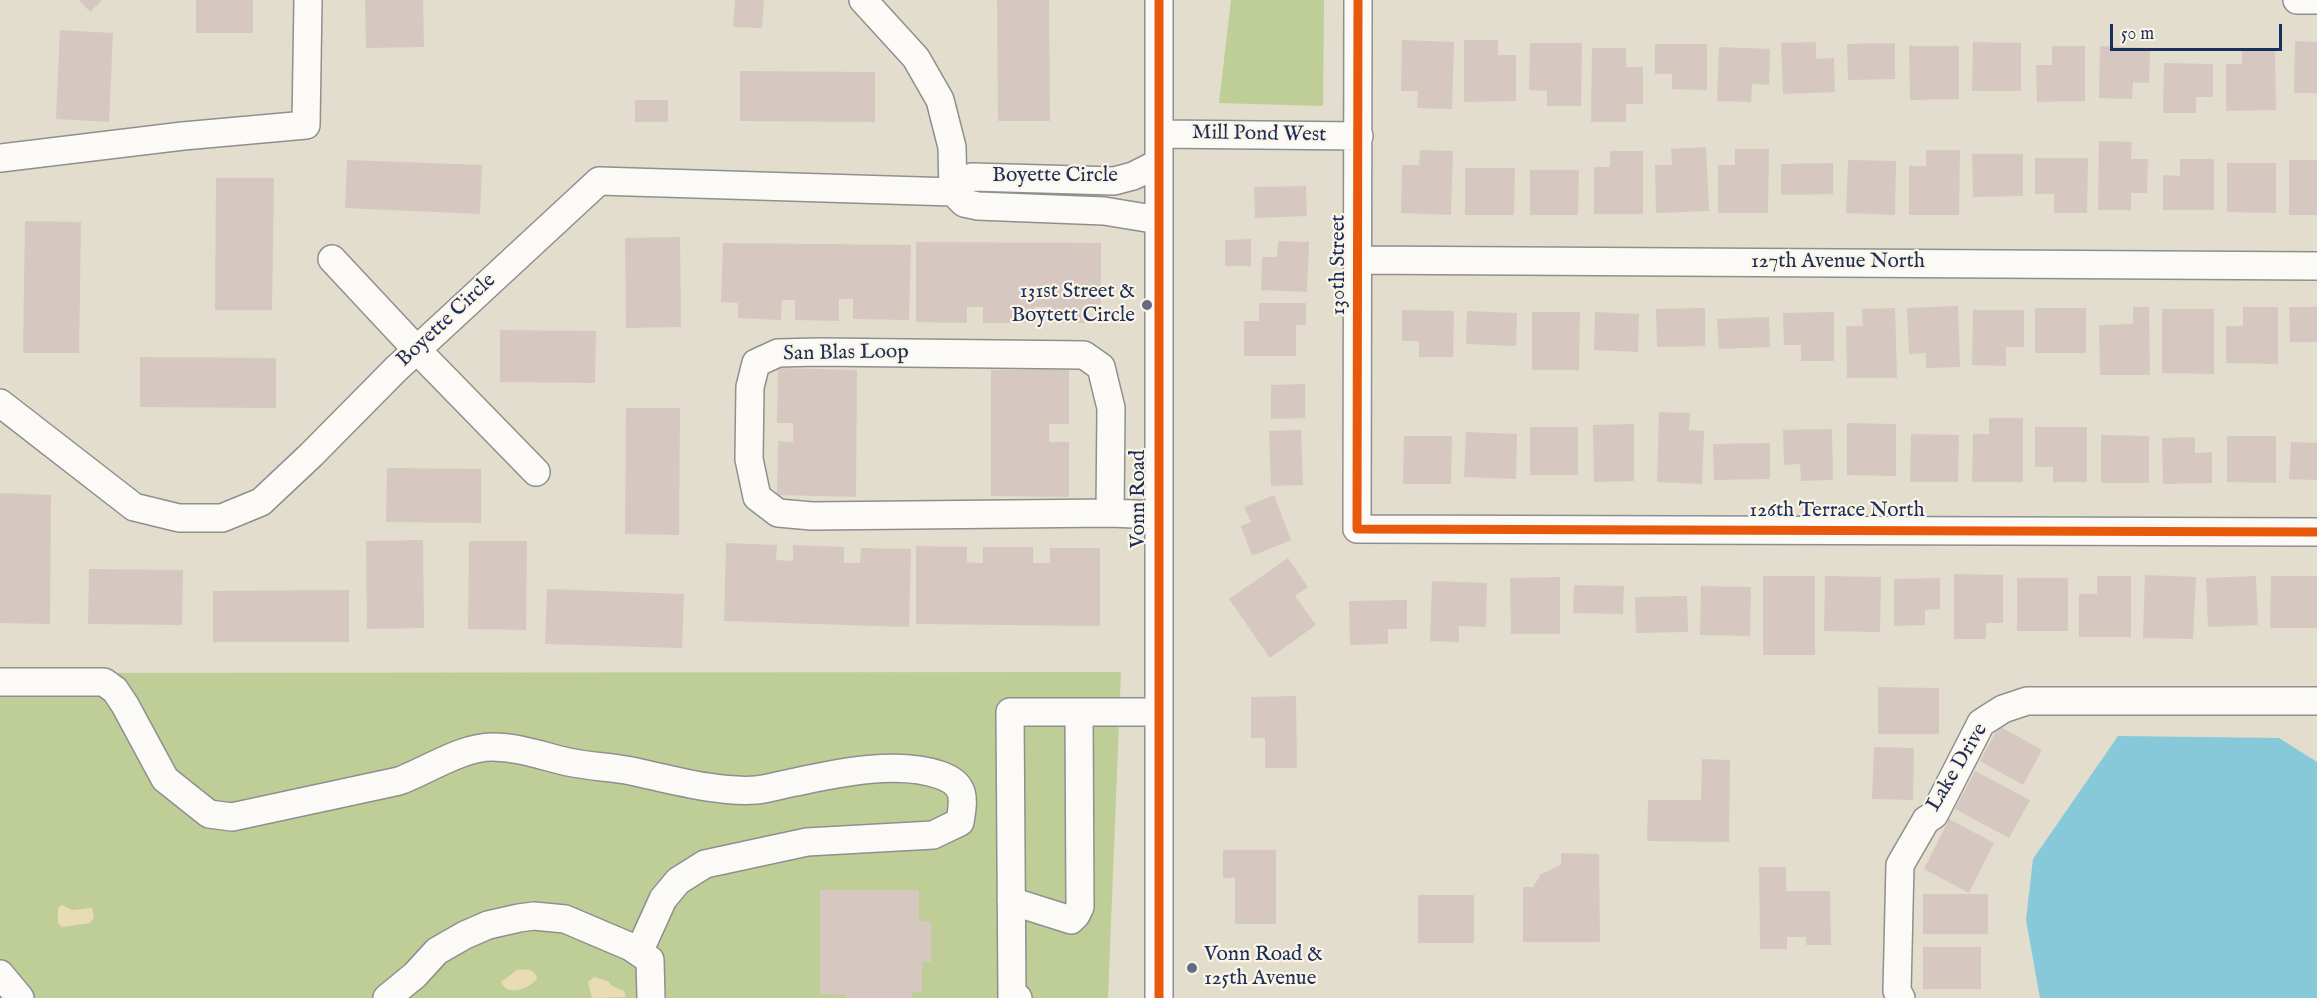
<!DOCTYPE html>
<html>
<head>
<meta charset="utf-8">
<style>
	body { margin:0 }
	#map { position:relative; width:2317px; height:998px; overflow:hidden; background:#e2ddcc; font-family:"IM FELL English",serif }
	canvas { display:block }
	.scale { position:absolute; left:2110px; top:24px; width:172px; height:27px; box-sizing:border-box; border:3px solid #1b2f5e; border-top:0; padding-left:8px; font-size:18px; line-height:21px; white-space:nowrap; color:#1b2f5e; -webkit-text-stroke:4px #fcf5e5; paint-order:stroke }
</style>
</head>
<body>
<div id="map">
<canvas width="2317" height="998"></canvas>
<div class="scale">50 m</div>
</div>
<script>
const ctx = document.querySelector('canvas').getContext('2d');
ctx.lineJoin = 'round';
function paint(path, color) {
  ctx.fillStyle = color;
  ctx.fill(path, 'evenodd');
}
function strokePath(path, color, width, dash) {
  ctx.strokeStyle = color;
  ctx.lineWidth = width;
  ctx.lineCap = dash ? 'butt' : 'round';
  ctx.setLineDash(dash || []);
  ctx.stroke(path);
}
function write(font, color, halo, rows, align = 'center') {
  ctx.font = font + ' "IM FELL English",serif';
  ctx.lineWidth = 4.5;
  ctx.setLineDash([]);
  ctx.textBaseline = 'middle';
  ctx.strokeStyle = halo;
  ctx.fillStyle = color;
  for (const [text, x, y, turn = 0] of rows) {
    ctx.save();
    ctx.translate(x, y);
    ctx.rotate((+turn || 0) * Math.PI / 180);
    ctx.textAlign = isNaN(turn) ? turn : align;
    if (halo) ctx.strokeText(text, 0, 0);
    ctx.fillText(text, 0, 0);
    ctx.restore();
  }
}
paint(new Path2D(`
	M 1231,0 L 1324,0 L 1323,106 L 1219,103 Z
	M 1121,672 L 1108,998 L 0,998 L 0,673 Z`), '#bfce96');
paint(new Path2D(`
	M 62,905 L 72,910 L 92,908 L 94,918 L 90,923 L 62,927 L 58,923 L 58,908 Z
	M 517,970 C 526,969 535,968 537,979 C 528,989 508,997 501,982 Z
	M 594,977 L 608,981 L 612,986 L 624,991 L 626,997 L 592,998 L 588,982 Z`), '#e9dbb3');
paint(new Path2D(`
	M 2118,736 L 2279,738 L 2317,762 L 2317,998 L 2040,998 L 2026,920 L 2033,859 Z`), '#87c9d9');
paint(new Path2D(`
	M 79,0 L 102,0 L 90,12 Z
	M 196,0 L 253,0 L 253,33 L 196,33 Z
	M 365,0 L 423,0 L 424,47 L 366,48 Z
	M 735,0 L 764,0 L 762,28 L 733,27 Z
	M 997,0 L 1049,0 L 1050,121 L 998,121 Z
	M 60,30 L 113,33 L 109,122 L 56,119 Z
	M 1402,40 L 1454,42 L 1452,109 L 1417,108 L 1418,91 L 1401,91 Z
	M 1464,40 L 1498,40 L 1498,55 L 1516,55 L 1516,101 L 1464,102 Z
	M 2295,41 L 2317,42 L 2317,93 L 2294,93 Z
	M 1816,42 L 1816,59 L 1834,58 L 1835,92 L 1783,94 L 1781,43 Z
	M 1973,42 L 2021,43 L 2021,91 L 1972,91 Z
	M 1530,43 L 1582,43 L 1581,106 L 1547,106 L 1547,91 L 1529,90 Z
	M 1895,43 L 1895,79 L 1848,80 L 1847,44 Z
	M 1655,44 L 1707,44 L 1707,90 L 1672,89 L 1672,74 L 1655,74 Z
	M 1909,46 L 1959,46 L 1959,99 L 1910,100 Z
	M 2052,46 L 2085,46 L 2085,101 L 2037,102 L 2036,65 L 2052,65 Z
	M 2100,46 L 2150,48 L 2149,83 L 2133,82 L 2132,99 L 2099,98 Z
	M 1719,47 L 1770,49 L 1769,85 L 1752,84 L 1751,102 L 1717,101 Z
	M 1592,48 L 1626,48 L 1626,67 L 1643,67 L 1643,104 L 1626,104 L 1626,122 L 1591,122 Z
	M 2275,48 L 2276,110 L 2226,111 L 2226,64 L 2242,64 L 2242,49 Z
	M 2164,63 L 2213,64 L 2213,97 L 2196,97 L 2196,113 L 2163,113 Z
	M 740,71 L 875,72 L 875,122 L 740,121 Z
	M 635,100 L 668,100 L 668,122 L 635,122 Z
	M 2099,141 L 2132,142 L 2131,159 L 2148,159 L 2147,193 L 2131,193 L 2131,210 L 2098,210 Z
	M 1706,147 L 1709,211 L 1656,213 L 1655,165 L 1672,165 L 1671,149 Z
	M 1735,149 L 1769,149 L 1768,213 L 1718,213 L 1718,165 L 1735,165 Z
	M 1420,150 L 1453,151 L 1451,215 L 1401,213 L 1402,165 L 1419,165 Z
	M 1926,150 L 1960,150 L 1959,215 L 1909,215 L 1909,166 L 1926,166 Z
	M 1610,151 L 1643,151 L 1643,214 L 1594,214 L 1594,167 L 1610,167 Z
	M 1972,154 L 2023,154 L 2023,196 L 1973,197 Z
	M 2035,158 L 2088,158 L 2087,213 L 2054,213 L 2054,194 L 2035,194 Z
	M 2180,159 L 2214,159 L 2214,210 L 2163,210 L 2163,175 L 2180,176 Z
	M 347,160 L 482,165 L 480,214 L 345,208 Z
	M 1848,160 L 1896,161 L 1895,215 L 1846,213 Z
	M 2289,160 L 2317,160 L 2317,215 L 2289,215 Z
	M 1833,163 L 1833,194 L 1781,195 L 1781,164 Z
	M 2227,163 L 2276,163 L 2276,213 L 2227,212 Z
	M 1465,168 L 1515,168 L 1514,215 L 1465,215 Z
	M 1530,170 L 1579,170 L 1578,215 L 1530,215 Z
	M 216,178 L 274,178 L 272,310 L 215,310 Z
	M 1306,186 L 1307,216 L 1255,218 L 1254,187 Z
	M 25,221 L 81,222 L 79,353 L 23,353 Z
	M 680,237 L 681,327 L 626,328 L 625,238 Z
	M 1251,239 L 1251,266 L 1225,266 L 1225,240 Z
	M 1278,241 L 1309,242 L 1307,292 L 1261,290 L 1262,257 L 1277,257 Z
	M 916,242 L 1101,243 L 1101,307 L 1085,307 L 1085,323 L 1051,323 L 1051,307 L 1034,307 L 1034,323 L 983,323 L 983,307 L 967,307 L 967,323 L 916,322 Z
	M 723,243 L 911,245 L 909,320 L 853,319 L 853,299 L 839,299 L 839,321 L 795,320 L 795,300 L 782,300 L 781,320 L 738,318 L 738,303 L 721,302 Z
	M 1259,303 L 1306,303 L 1306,325 L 1296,325 L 1296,356 L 1244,356 L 1244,321 L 1259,321 Z
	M 1958,306 L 1960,367 L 1926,368 L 1926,353 L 1909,354 L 1907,308 Z
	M 2133,307 L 2149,307 L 2150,375 L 2100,375 L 2099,325 L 2133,324 Z
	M 2243,307 L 2278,307 L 2278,364 L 2226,363 L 2226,326 L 2243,326 Z
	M 2289,307 L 2317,307 L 2317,342 L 2290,342 Z
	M 1705,308 L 1705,346 L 1657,347 L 1656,309 Z
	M 1895,308 L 1897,378 L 1847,378 L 1846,326 L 1863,326 L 1862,309 Z
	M 2035,308 L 2086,308 L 2086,353 L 2035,353 Z
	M 2162,309 L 2214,309 L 2214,374 L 2162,373 Z
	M 1402,310 L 1454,311 L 1453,357 L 1419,357 L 1419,341 L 1402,341 Z
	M 1973,310 L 2024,310 L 2024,347 L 2006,347 L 2006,366 L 1972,365 Z
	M 1467,311 L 1517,313 L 1516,346 L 1466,344 Z
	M 1532,312 L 1580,312 L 1579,370 L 1532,370 Z
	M 1595,312 L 1639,314 L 1638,352 L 1594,350 Z
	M 1834,312 L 1834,361 L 1801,361 L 1801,345 L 1784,345 L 1783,313 Z
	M 1769,317 L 1770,347 L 1719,349 L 1717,319 Z
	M 500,330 L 596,331 L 595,383 L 500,382 Z
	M 140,357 L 276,358 L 276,408 L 140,407 Z
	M 778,368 L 857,370 L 856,497 L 777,495 L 778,441 L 793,442 L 793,423 L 777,423 Z
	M 991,370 L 1069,370 L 1069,424 L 1049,424 L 1049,442 L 1069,442 L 1069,497 L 991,496 Z
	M 1305,384 L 1305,418 L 1271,419 L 1271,385 Z
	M 626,408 L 680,408 L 679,535 L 625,534 Z
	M 1659,412 L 1690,413 L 1689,430 L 1704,431 L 1702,484 L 1657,482 Z
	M 1989,418 L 2023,418 L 2023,482 L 1972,482 L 1973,434 L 1989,434 Z
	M 1847,423 L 1896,424 L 1896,476 L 1847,475 Z
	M 1634,424 L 1634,481 L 1594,482 L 1593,425 Z
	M 1530,427 L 1578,427 L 1578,475 L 1530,475 Z
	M 2035,427 L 2087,427 L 2087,482 L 2053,482 L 2053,467 L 2035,467 Z
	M 1832,429 L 1833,480 L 1801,481 L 1800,464 L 1784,465 L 1783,430 Z
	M 1301,430 L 1303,485 L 1271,486 L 1269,431 Z
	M 1466,432 L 1517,434 L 1516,479 L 1464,477 Z
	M 1911,434 L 1959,435 L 1958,482 L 1910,482 Z
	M 2101,435 L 2149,436 L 2149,483 L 2101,483 Z
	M 1404,436 L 1452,436 L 1451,484 L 1403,484 Z
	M 2227,436 L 2276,436 L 2276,483 L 2227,482 Z
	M 2195,437 L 2195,453 L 2212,452 L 2212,483 L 2163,484 L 2162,438 Z
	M 2291,442 L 2317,443 L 2317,480 L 2289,479 Z
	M 1770,443 L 1770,479 L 1714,480 L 1713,444 Z
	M 387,468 L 481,469 L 481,523 L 386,522 Z
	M 0,493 L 51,495 L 50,624 L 0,623 Z
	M 1274,495 L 1291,540 L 1252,556 L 1241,526 L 1251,522 L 1244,507 Z
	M 423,540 L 424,628 L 367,629 L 366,541 Z
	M 469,541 L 527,541 L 526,630 L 468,629 Z
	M 726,543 L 777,545 L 776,560 L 793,561 L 793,545 L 844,547 L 844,563 L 860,563 L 861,548 L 911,549 L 909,627 L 724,621 Z
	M 916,546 L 967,547 L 967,562 L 978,563 L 983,563 L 983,547 L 1033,547 L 1033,563 L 1050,563 L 1050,548 L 1100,548 L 1100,626 L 916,624 Z
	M 1288,558 L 1308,587 L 1295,596 L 1316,625 L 1270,658 L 1229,599 Z
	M 89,569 L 183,570 L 182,625 L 88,624 Z
	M 1954,574 L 2003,575 L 2003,623 L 1986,623 L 1986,639 L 1954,639 Z
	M 2145,575 L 2196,577 L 2193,639 L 2143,638 Z
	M 1763,576 L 1815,576 L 1815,655 L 1763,655 Z
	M 1825,576 L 1881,577 L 1880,632 L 1824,631 Z
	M 2097,576 L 2131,576 L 2131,637 L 2079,637 L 2079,594 L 2097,594 Z
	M 2256,576 L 2258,625 L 2208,627 L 2206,578 Z
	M 2271,576 L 2317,576 L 2317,628 L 2270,628 Z
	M 1560,577 L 1560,634 L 1511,634 L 1510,578 Z
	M 1940,578 L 1940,609 L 1925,610 L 1925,625 L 1894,626 L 1894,579 Z
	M 2017,578 L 2068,578 L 2068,631 L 2017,631 Z
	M 1432,581 L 1487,583 L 1486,627 L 1459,626 L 1459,642 L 1430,641 Z
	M 1574,585 L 1624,586 L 1623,614 L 1573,613 Z
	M 1701,586 L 1751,587 L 1750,636 L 1700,635 Z
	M 547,589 L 684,594 L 682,648 L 545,644 Z
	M 349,590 L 349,642 L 213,642 L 213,591 Z
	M 1687,596 L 1688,632 L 1636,633 L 1635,597 Z
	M 1407,600 L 1407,629 L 1388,629 L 1388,644 L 1350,645 L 1349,601 Z
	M 1878,687 L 1939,688 L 1939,734 L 1878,734 Z
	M 1296,696 L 1297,768 L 1265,768 L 1265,738 L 1251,738 L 1251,697 Z
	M 1999,726 L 2042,750 L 2023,785 L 1980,761 Z
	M 1874,747 L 1914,748 L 1913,800 L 1872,799 Z
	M 1702,759 L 1730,760 L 1729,842 L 1647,841 L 1648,800 L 1701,800 Z
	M 1975,771 L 2030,800 L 2009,838 L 1955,809 Z
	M 1949,819 L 1994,843 L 1969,893 L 1924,869 Z
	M 1223,850 L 1276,850 L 1276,924 L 1235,924 L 1235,878 L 1223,878 Z
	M 1561,853 L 1599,854 L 1600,942 L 1523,942 L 1523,887 L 1533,887 L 1541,874 L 1561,865 Z
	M 1759,867 L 1786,867 L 1786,891 L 1830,891 L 1831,945 L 1806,945 L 1806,937 L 1787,937 L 1787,949 L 1760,949 Z
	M 820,890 L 919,890 L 919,921 L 931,922 L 931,962 L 922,962 L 922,992 L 912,992 L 912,998 L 846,998 L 846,995 L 820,994 Z
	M 1923,894 L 1988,894 L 1988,934 L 1923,934 Z
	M 1418,895 L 1474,895 L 1474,943 L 1418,943 Z
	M 1923,947 L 1981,947 L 1981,989 L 1923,989 Z`), '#d6c8c0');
const minor = new Path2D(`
	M 1159,0 L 1159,998
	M 1358,0 L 1357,529 L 2317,532
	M 2297,0 L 2317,0
	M 1159,134 L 1359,136
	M 0,158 L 183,136 L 306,125 L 308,0
	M 1159,220 L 1104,211 L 978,206 L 964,203 L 953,192 L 961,182 L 972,177 L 1114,181 L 1133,176 L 1159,163
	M 332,259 L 417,350 L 536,472
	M 1358,260 L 2317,266
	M 0,403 L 134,507 L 179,518 L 222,518 L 261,502 L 311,455 L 396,369 L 599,181 L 953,192 L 952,147 L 940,100 L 916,58 L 863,0
	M 1110,513 L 1111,408 L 1101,367 L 1084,355 L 818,352 L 778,353 L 756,363 L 750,387 L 749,459 L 757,497 L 778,513 L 812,516 L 1110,513 L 1158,515
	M 0,682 L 104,682 L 115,690 L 125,705 L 165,779 L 209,814 L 232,817 L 399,781 C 428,770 462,747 492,747 C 519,747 542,756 568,762 C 587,766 607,767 626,770 C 666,778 716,793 756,790 C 769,789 783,784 796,782 C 837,773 899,760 940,775 C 966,784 964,798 960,822 L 933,835 L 807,842 L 705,864 L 678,881 L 663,899 L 639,952
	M 1011,901 L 1071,920 L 1076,915 L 1080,907 L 1079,712
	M 0,974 L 20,998
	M 387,998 L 415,975 L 437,951 L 465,935 L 488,925 L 519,918 L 534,916 L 565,919 L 631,947 L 650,960 L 651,998
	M 1018,998 L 1012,997 L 1010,712 L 1158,712
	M 1901,998 L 1897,991 L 1900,865 L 1926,820 L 1934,815 L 1981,723 L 2003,709 L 2027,701 L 2317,701`);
strokePath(minor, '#8f8f8e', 30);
strokePath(minor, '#fbfaf7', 27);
strokePath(new Path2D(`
	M 1159,0 L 1159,998
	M 1358,0 L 1357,529 L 2317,532`), '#e8590c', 9);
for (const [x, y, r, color] of [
	[1147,305,6,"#616c84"],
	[1192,968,6,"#616c84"]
]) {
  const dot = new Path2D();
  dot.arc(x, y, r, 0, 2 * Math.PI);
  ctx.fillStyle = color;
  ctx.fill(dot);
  strokePath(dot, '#fcf5e5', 2);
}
write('21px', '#1b2f5e', '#fcf5e5', [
	["Mill Pond West",1259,135,1],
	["Boyette Circle",1055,177],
	["127th Avenue North",1838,263],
	["130th Street",1340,265,-90],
	["Boyette Circle",447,321,-43],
	["San Blas Loop",846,354,-1],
	["Vonn Road",1140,499,-90],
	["126th Terrace North",1837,512],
	["Lake Drive",1958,768,-59]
]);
write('21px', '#1b2f5e', '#fcf5e5', [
	["131st Street &",1135,293],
	["Boytett Circle",1135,317],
	["Vonn Road &",1204,956,"left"],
	["125th Avenue",1204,980,"left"]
], 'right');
</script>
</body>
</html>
